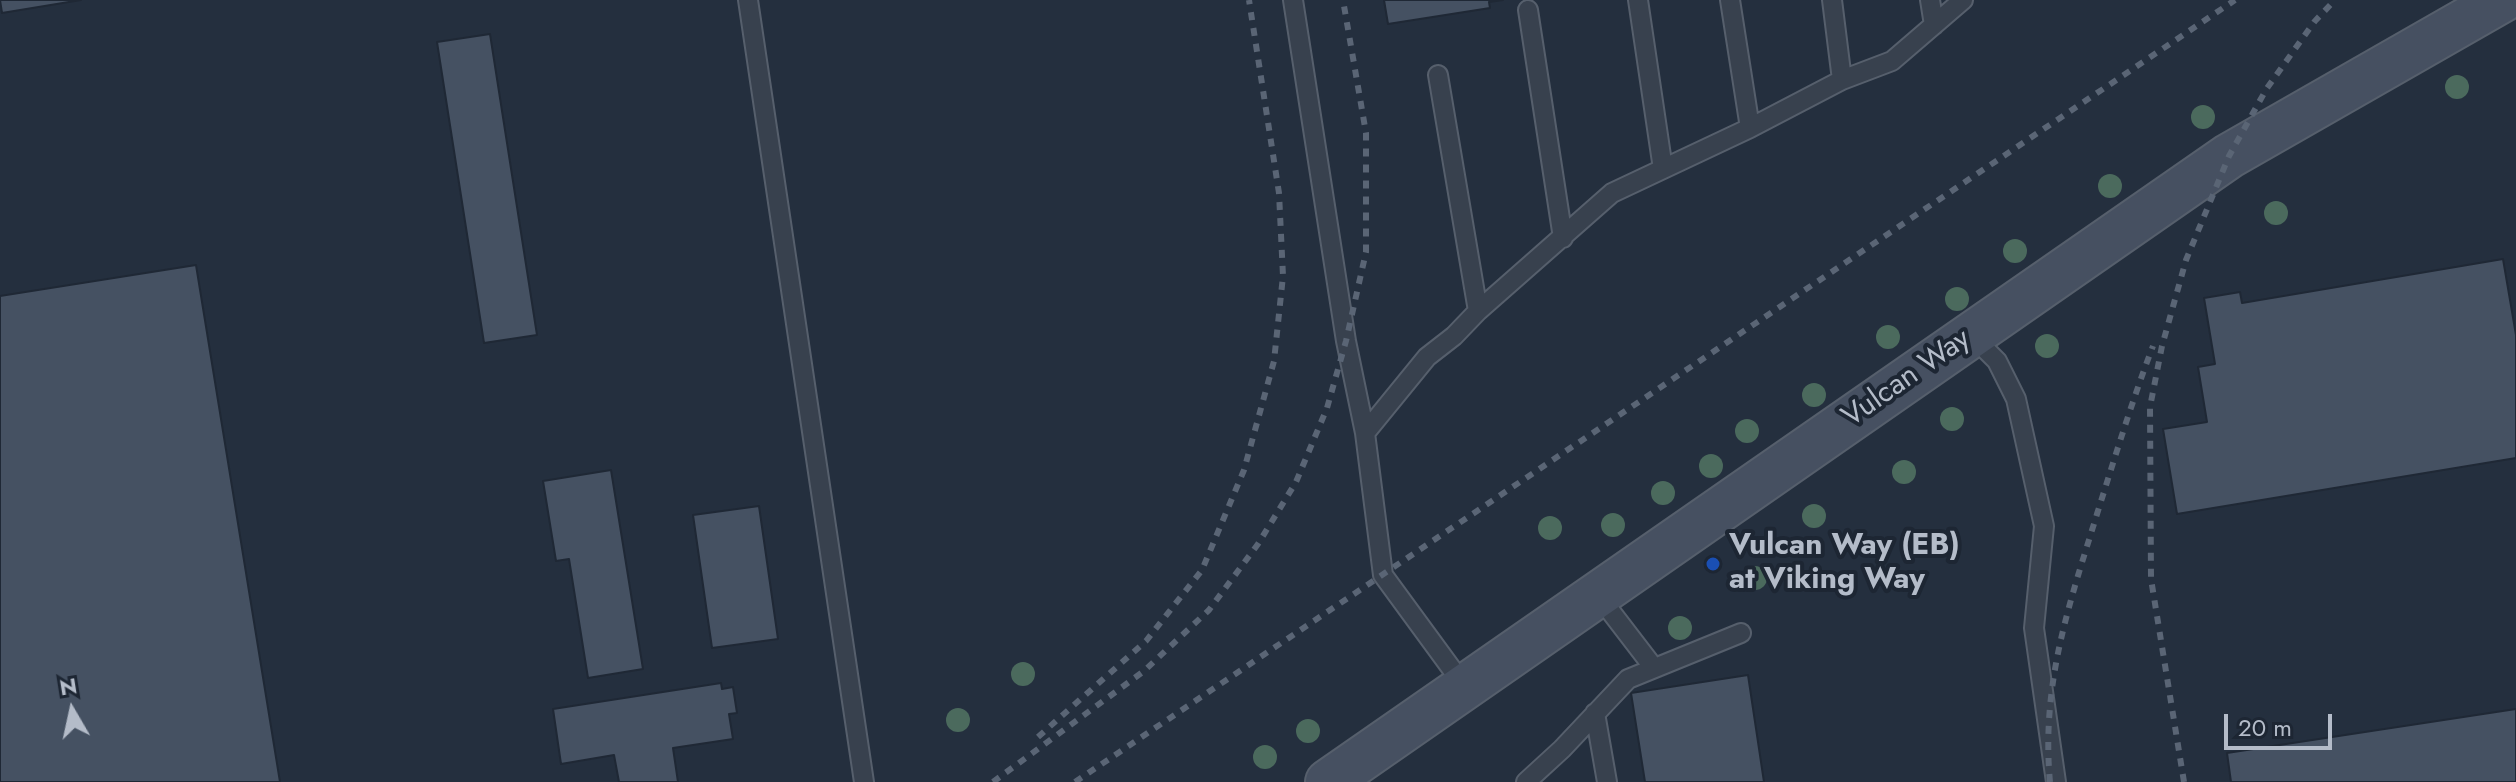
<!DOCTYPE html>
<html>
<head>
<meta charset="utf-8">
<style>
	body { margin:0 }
	#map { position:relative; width:2516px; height:782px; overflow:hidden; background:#242f3e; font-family:Jost,sans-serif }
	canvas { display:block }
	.north { position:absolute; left:32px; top:670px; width:80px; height:80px; -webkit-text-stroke:6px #1d2633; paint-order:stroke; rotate:351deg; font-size:22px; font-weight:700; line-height:32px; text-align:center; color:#b4bcc9 }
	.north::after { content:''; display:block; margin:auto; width:28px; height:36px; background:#b4bcc9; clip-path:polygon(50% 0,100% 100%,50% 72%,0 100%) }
	.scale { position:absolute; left:2224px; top:714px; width:108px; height:36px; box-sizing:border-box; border:4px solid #b4bcc9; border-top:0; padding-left:10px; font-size:24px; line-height:28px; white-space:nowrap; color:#b4bcc9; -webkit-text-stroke:6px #1d2633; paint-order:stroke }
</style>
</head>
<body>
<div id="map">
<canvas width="2516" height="782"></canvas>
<div class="north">N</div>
<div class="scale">20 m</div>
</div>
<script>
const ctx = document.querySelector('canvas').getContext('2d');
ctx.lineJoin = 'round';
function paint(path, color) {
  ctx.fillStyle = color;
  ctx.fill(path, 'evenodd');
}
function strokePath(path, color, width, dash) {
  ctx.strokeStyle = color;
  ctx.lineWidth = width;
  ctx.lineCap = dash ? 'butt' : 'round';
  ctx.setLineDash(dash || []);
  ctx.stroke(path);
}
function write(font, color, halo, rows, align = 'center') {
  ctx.font = font + ' Jost,sans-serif';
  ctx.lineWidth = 8;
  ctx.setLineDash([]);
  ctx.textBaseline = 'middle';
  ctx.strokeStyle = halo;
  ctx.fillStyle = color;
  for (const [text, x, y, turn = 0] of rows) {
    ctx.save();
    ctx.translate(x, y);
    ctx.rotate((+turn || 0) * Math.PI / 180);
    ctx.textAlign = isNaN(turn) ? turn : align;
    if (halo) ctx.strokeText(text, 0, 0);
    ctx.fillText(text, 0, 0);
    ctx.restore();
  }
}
const building = new Path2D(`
	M 0,0 L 81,0 L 2,13 Z
	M 1384,0 L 1503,0 L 1489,2 L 1490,8 L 1388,24 Z
	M 490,34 L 537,335 L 484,343 L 437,42 Z
	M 2503,259 L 2516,335 L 2516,458 L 2177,514 L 2163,429 L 2207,422 L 2198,367 L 2215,364 L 2204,298 L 2240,292 L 2242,303 Z
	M 196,265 L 280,782 L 0,782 L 0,296 Z
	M 611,470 L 643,669 L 588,678 L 569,559 L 556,561 L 543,481 Z
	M 759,506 L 778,639 L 712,648 L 693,515 Z
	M 1748,675 L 1764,782 L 1645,782 L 1631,693 Z
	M 721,683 L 722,689 L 733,687 L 737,713 L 729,714 L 733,739 L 673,748 L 678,782 L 619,782 L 614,755 L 561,764 L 553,709 Z
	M 2516,709 L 2516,782 L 2231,782 L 2227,753 Z`);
paint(building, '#455162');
strokePath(building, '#1f2835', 2);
const lane = new Path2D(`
	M 748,0 L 864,782
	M 1293,0 L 1346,341 L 1365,433 L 1383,575 L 1465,687
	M 1638,0 L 1663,169
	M 1730,0 L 1750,128
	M 1832,0 L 1842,80
	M 1930,0 L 1934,25
	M 1528,10 L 1563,238
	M 1438,75 L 1478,311
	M 1971,335 L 1997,361 L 2016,399 L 2044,526 L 2034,628 L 2056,782
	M 1365,433 L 1427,357 L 1454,336 L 1478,311 L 1612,193 L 1750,128 L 1842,80 L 1892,61 L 1963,0
	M 1598,595 L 1654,668
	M 1595,713 L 1607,782
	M 1526,782 L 1562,749 L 1628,679 L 1741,633`);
const secondary = new Path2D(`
	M 1328,782 L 2229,156 L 2502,0`);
strokePath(lane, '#565f6c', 22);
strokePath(secondary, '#565f6c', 48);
strokePath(lane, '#38414e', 18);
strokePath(secondary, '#465061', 44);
strokePath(new Path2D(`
	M 1038,737 L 1146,641 L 1202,570 L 1244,470 L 1274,361 L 1283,276 L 1279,193 L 1249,0
	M 993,782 L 1144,671 L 1209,610 L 1258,544 L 1296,482 L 1327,408 L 1346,341 L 1366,252 L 1366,133 L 1343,0
	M 1075,782 L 2235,0
	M 2050,782 C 2041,684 2069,605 2097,514 C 2115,457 2132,401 2153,346
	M 2184,782 L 2151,579 L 2150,407 L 2162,346 L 2186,260 L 2229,156 L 2267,88 L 2315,21 L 2335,0`), '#5a6575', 6, [8, 8]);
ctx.fillStyle = '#4b6a5d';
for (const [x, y] of [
	[2457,87],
	[2203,117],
	[2110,186],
	[2276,213],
	[2015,251],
	[1957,299],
	[1888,337],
	[2047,346],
	[1814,395],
	[1952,419],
	[1747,431],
	[1711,466],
	[1904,472],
	[1663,493],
	[1814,516],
	[1613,525],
	[1550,528],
	[1755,578],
	[1680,628],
	[1023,674],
	[958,720],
	[1308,731],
	[1265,757]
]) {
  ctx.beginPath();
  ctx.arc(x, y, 12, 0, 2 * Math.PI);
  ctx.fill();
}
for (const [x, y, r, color] of [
	[1713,564,8,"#1a4fb4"]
]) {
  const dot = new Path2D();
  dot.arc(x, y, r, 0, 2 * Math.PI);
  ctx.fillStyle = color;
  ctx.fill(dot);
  strokePath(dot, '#1d2633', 3);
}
write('30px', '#b4bcc9', '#1d2633', [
	["Vulcan Way",1907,379,-35]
]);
write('bold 30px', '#b4bcc9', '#1d2633', [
	["Vulcan Way (EB)",1729,547],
	["at Viking Way",1729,581]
], 'left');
</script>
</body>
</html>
